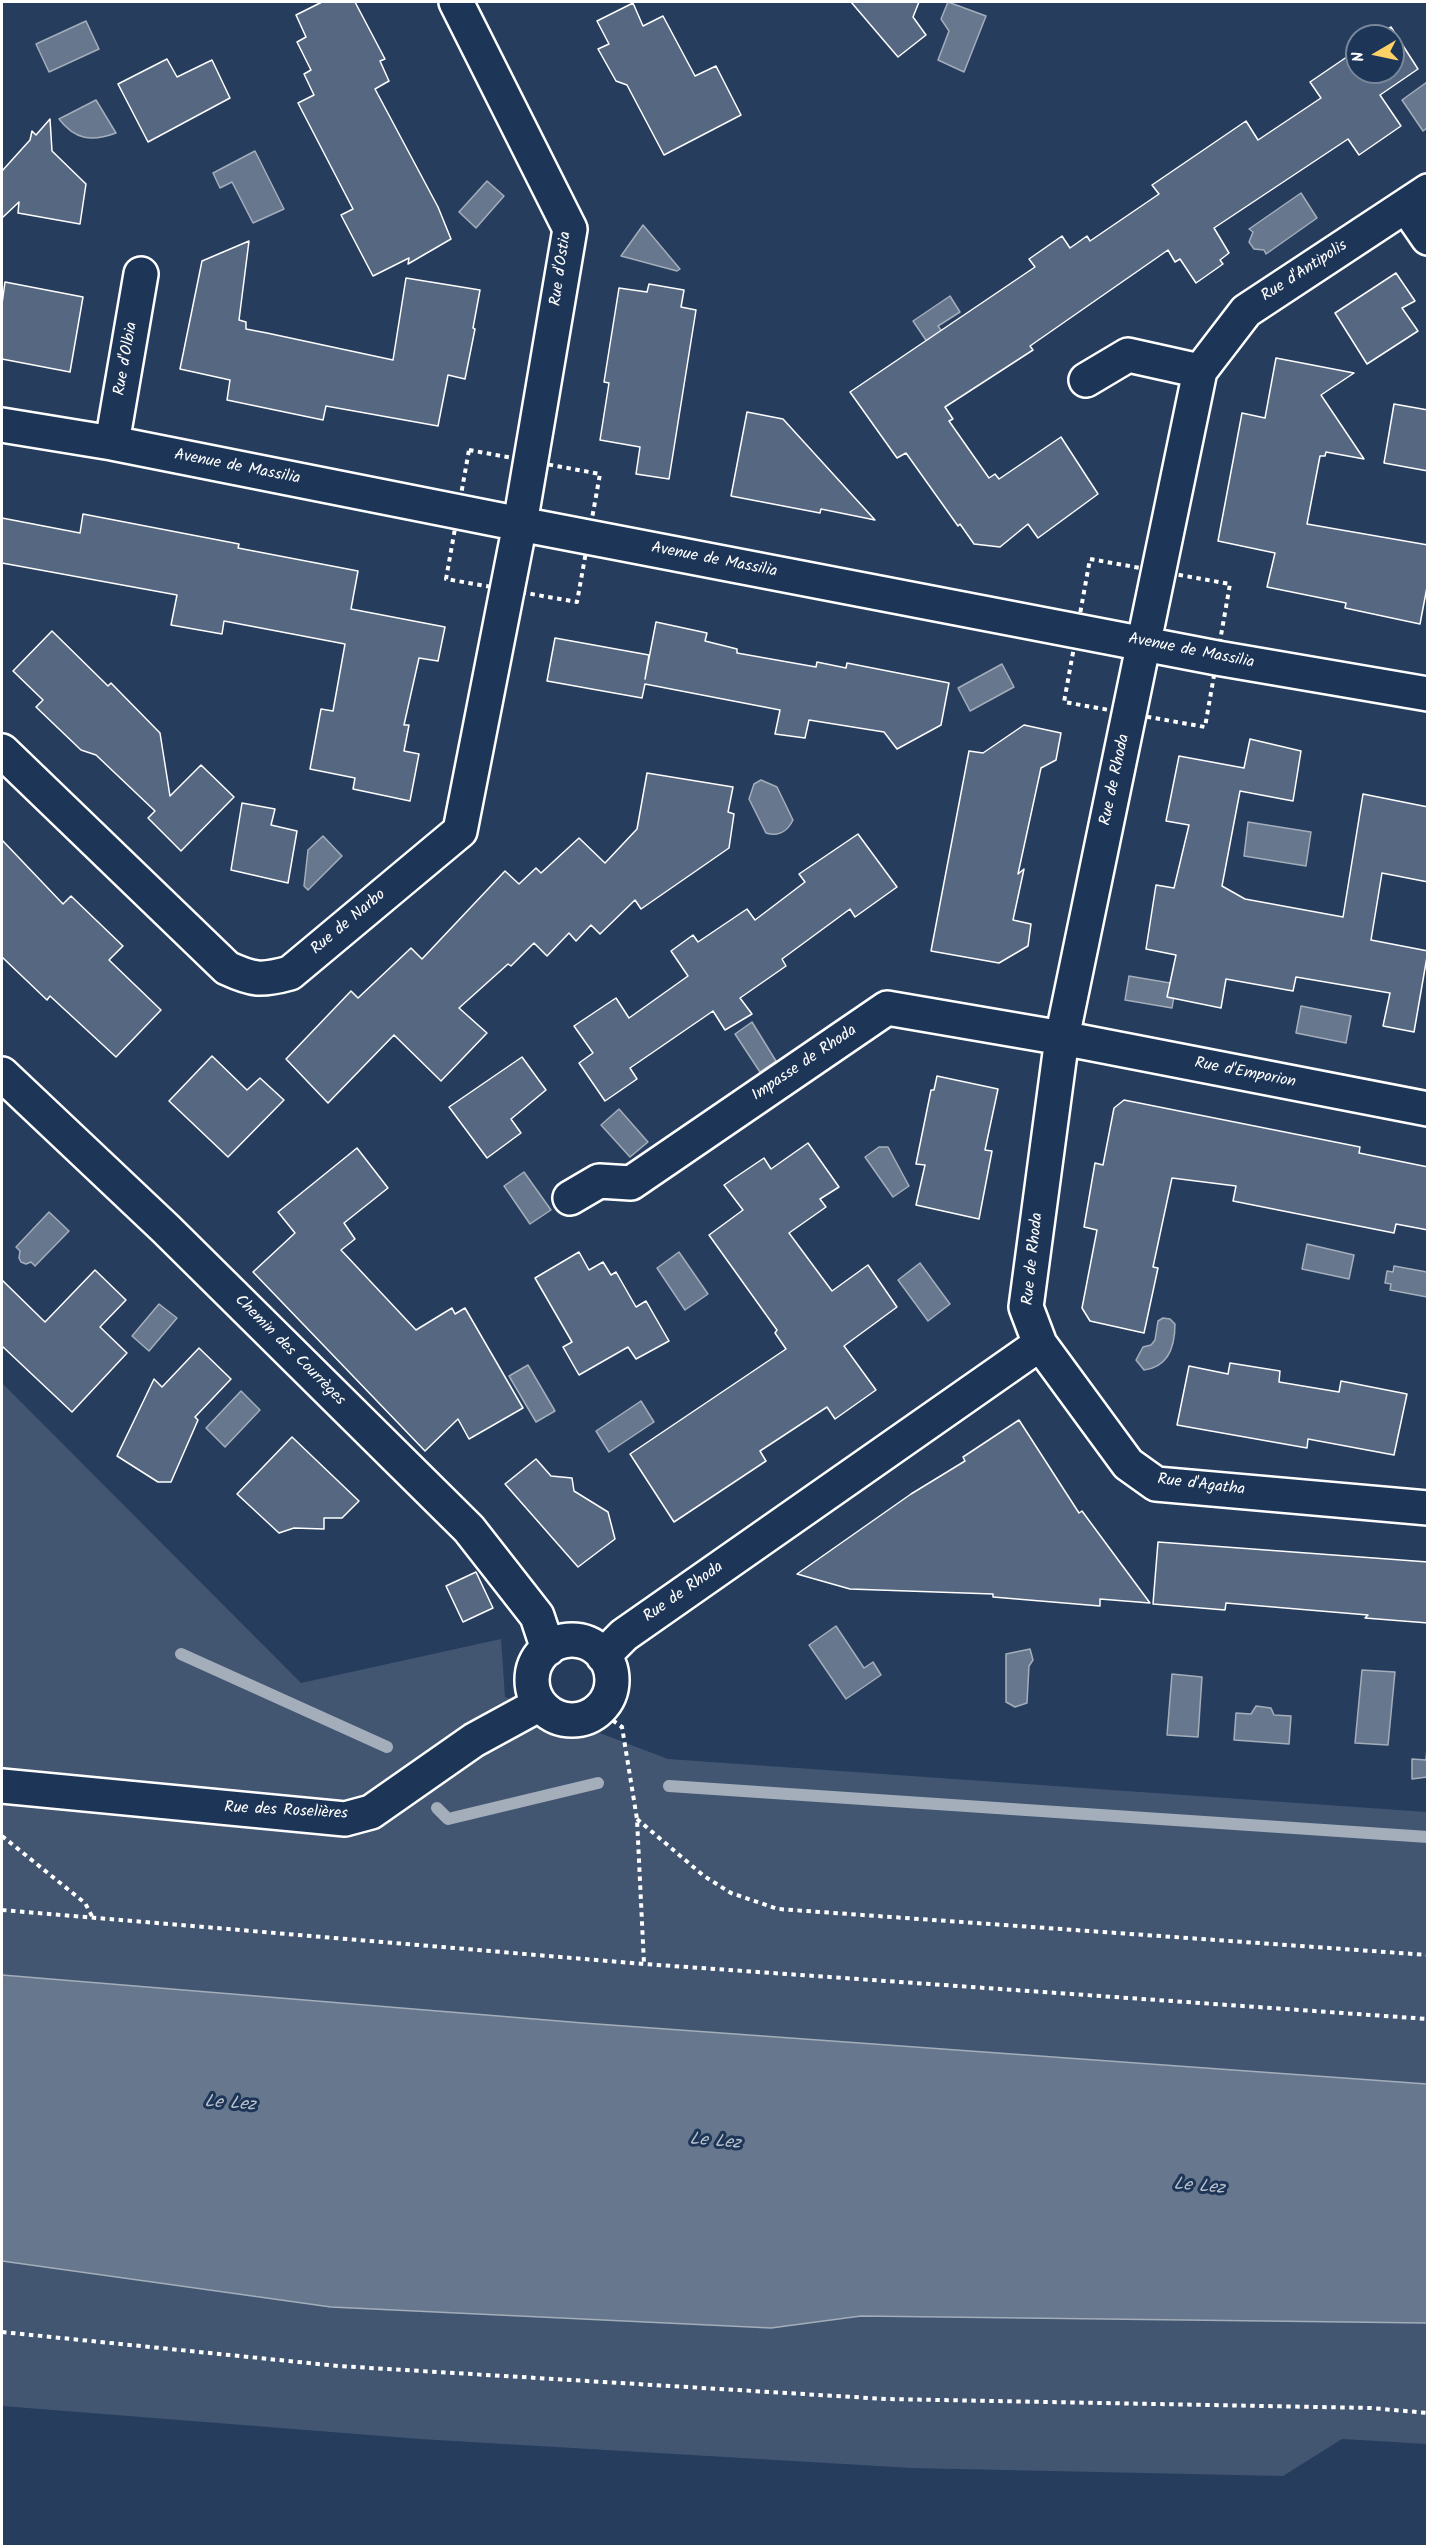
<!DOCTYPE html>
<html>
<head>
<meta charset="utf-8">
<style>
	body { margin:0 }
	#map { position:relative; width:1429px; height:2548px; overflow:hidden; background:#263d5e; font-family:Kalam,sans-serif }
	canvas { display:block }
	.frame { position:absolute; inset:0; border:3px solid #fff; pointer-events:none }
	.north { position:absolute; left:1345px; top:24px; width:60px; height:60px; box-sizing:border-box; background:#1d3557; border:2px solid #77869a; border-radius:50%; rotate:261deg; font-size:16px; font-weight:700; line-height:24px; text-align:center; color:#fff }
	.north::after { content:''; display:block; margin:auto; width:21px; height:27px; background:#ffd166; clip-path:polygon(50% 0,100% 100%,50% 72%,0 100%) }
</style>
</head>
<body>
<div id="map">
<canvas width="1429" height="2548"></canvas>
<div class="frame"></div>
<div class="north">N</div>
</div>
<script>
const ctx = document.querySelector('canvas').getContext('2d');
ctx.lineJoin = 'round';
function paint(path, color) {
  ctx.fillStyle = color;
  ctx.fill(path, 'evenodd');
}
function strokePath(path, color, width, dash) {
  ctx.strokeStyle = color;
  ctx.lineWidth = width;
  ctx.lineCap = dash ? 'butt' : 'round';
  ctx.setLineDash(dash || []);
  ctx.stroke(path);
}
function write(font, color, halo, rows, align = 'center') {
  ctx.font = font + ' Kalam,sans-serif';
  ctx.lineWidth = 6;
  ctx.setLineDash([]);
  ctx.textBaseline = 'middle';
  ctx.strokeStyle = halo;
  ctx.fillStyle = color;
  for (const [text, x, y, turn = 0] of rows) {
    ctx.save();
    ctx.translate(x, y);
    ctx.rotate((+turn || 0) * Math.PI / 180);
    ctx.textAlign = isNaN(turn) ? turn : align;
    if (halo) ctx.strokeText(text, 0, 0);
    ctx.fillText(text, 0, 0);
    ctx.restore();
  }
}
paint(new Path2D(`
	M 2,1383 L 301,1683 L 501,1639 L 505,1697 L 668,1759 L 1427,1812 L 1427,2084 L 583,2023 L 2,1975 Z
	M 2,2261 L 331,2307 L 771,2328 L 861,2316 L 1427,2323 L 1427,2444 L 1342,2439 L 1283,2476 L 912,2468 L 420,2439 L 2,2406 Z`), '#425672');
const water = new Path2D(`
	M 948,2 L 986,16 L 964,72 L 938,60 L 949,31 L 941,19 Z
	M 86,21 L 99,49 L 49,72 L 36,44 Z
	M 1427,82 L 1427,128 L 1423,131 L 1402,100 Z
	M 96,100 L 116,133 C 92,142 75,140 59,119 Z
	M 255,151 L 284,209 L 253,223 L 232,182 L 220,188 L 213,173 Z
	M 487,181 L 504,196 L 476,228 L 459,212 Z
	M 1301,193 L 1317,218 L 1266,254 L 1264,250 L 1254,249 L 1249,242 L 1253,232 L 1249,229 Z
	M 643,225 L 680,269 L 677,271 L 621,256 Z
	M 950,296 L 960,312 L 938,326 L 953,347 L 938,358 L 913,321 Z
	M 1002,664 L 1014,687 L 970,711 L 958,688 Z
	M 761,780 L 777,787 L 793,820 C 787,832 779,837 766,833 L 749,799 L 754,784 Z
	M 1248,822 L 1311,832 L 1306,866 L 1244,856 Z
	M 323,836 L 342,856 L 308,890 L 304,886 L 308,850 Z
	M 1129,976 L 1176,984 L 1172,1008 L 1125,1000 Z
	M 1301,1006 L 1351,1016 L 1346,1043 L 1296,1033 Z
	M 752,1022 L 776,1061 L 760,1072 L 735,1034 Z
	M 619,1109 L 648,1142 L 630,1157 L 601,1125 Z
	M 879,1147 L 888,1147 L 909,1186 L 893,1197 L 865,1157 Z
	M 524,1172 L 551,1210 L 530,1224 L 504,1186 Z
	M 49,1212 L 69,1231 L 35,1266 L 31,1262 L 26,1264 L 21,1262 L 19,1258 L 20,1251 L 16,1247 Z
	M 1307,1244 L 1354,1255 L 1349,1279 L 1302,1269 Z
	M 679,1252 L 708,1294 L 685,1310 L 657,1268 Z
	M 920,1263 L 950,1304 L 928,1321 L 898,1280 Z
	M 1394,1266 L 1427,1272 L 1427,1297 L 1390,1290 L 1391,1284 L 1385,1283 L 1387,1271 L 1393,1272 Z
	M 159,1304 L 177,1318 L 149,1351 L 132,1336 Z
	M 1163,1318 L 1170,1319 L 1175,1324 C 1175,1345 1169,1367 1144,1370 L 1136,1360 L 1143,1347 L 1151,1345 L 1155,1340 L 1158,1321 Z
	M 528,1365 L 555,1411 L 536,1422 L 509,1376 Z
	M 241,1391 L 260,1410 L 225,1447 L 206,1428 Z
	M 641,1401 L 654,1422 L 609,1452 L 596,1431 Z
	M 836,1626 L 864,1668 L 873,1662 L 881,1675 L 846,1699 L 809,1645 Z
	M 1030,1649 L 1033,1660 L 1029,1666 L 1027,1703 L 1015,1707 L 1006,1702 L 1006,1654 Z
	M 1362,1670 L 1395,1672 L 1388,1745 L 1355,1743 Z
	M 1172,1674 L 1202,1677 L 1198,1737 L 1167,1735 Z
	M 1256,1706 L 1271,1708 L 1274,1715 L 1291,1716 L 1289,1744 L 1234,1740 L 1236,1713 L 1251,1714 Z
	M 1427,1747 L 1427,1777 L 1412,1779 L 1412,1759 L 1426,1760 Z
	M 2,1975 L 583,2023 L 1427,2084 L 1427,2323 L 861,2316 L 771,2328 L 331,2307 L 2,2261 Z`);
paint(water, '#67788e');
strokePath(water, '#a4aebb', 1.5);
strokePath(new Path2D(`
	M 181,1654 L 387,1747
	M 669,1786 L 1428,1837
	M 437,1808 L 448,1819 L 598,1783`), '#a4aebb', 12);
const building = new Path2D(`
	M 322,2 L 355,2 L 385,59 L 380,61 L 389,81 L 375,89 L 438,207 L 451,239 L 408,264 L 409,258 L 373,276 L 341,215 L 353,209 L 298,103 L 314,95 L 304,74 L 311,70 L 297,42 L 306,37 L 296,15 Z
	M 851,2 L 919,2 L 913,17 L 926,35 L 898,57 Z
	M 633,3 L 643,26 L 663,16 L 695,76 L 716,66 L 741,115 L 664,155 L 627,85 L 616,81 L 598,49 L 609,44 L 597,21 Z
	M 1391,27 L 1418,69 L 1380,95 L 1401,126 L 1359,155 L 1348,139 L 1214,228 L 1229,253 L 1220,260 L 1223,264 L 1196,283 L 1180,259 L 1175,262 L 1168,250 L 1030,346 L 1033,350 L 945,407 L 953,419 L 949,421 L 989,478 L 995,474 L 999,479 L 1061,437 L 1098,494 L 1038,538 L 1028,524 L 1000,547 L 974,544 L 960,524 L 958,526 L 906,453 L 897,458 L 850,392 L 1035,267 L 1029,259 L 1062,236 L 1070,248 L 1087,236 L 1090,241 L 1159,194 L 1152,185 L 1246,121 L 1258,140 L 1321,98 L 1310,82 L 1357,50 L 1357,72 L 1393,72 L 1393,36 L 1377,36 Z
	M 167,59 L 177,77 L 212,60 L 230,98 L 148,142 L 118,84 Z
	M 50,119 L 52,151 L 86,184 L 80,224 L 18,213 L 19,202 L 2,218 L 2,171 L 30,140 L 32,131 L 36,135 Z
	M 249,241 L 239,320 L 246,322 L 246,329 L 267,333 L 393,360 L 406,278 L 480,290 L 473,328 L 475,329 L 465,379 L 448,375 L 438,426 L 326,406 L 323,420 L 227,400 L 230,380 L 180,369 L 202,261 Z
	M 1396,273 L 1415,301 L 1402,308 L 1418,331 L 1367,364 L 1335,313 Z
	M 5,282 L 83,297 L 70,372 L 2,359 L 2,304 Z
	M 649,284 L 684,290 L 681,307 L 696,310 L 669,479 L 636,474 L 640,447 L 600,440 L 609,383 L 604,382 L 619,288 L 647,292 Z
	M 1276,358 L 1354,373 L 1321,395 L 1364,459 L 1326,452 L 1325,456 L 1320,456 L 1307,524 L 1428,545 L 1428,582 L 1420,624 L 1345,608 L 1346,603 L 1267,587 L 1275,553 L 1218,541 L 1242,413 L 1265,418 Z
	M 1394,404 L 1428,410 L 1428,471 L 1384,463 Z
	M 747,412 L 783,419 L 875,520 L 821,509 L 820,513 L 731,496 Z
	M 83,514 L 239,544 L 238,548 L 358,571 L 351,609 L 445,627 L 438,661 L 419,658 L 404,725 L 409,725 L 404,751 L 419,754 L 410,801 L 353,789 L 355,778 L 310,769 L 321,709 L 333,711 L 345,644 L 224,621 L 222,634 L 171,625 L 177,595 L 2,563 L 2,518 L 80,533 Z
	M 656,622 L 707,633 L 705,641 L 737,649 L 737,653 L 816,667 L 817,662 L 846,668 L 847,663 L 949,683 L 941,725 L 897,749 L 884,732 L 809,720 L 805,738 L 775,734 L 780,710 L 645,684 L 642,698 L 547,681 L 555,638 L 649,655 L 645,679 Z
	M 52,631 L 108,686 L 111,683 L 160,733 L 170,796 L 201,765 L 234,797 L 181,851 L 148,818 L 155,811 L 96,755 L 81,750 L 36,707 L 43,700 L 13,671 Z
	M 1024,725 L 1061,733 L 1056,760 L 1041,768 L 1018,874 L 1024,869 L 1013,920 L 1031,924 L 1028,946 L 999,963 L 931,951 L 969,751 L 983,753 Z
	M 1250,739 L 1301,751 L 1293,801 L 1240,791 L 1222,886 L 1245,899 L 1343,917 L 1363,794 L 1428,807 L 1428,882 L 1382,873 L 1371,940 L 1428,951 L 1414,1032 L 1383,1026 L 1390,993 L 1296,977 L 1293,991 L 1226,979 L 1221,1008 L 1167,997 L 1176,955 L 1146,949 L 1156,885 L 1174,888 L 1189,825 L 1166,821 L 1179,756 L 1244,768 Z
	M 647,773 L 733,787 L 728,812 L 734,814 L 729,848 L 641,909 L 635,900 L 600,934 L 591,925 L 576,941 L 569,933 L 547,956 L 534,943 L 511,966 L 508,964 L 459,1008 L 487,1033 L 441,1081 L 394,1035 L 328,1103 L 286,1059 L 351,991 L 358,998 L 411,948 L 422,959 L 505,871 L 519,884 L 536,868 L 541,873 L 579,838 L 605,863 L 637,829 Z
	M 242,803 L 275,809 L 271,825 L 297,831 L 288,883 L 231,870 Z
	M 858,834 L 897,887 L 855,917 L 850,909 L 782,959 L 786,966 L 740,998 L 752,1014 L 725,1030 L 713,1011 L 630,1068 L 637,1079 L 605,1101 L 579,1063 L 593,1053 L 574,1026 L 616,998 L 629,1018 L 688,976 L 671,951 L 693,935 L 698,942 L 747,909 L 755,920 L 805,882 L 799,874 Z
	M 2,840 L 63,904 L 71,896 L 123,946 L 109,960 L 161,1010 L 116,1057 L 50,996 L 47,1000 L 2,957 Z
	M 212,1056 L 247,1090 L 260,1078 L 284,1100 L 228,1157 L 169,1101 Z
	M 522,1057 L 546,1090 L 511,1119 L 521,1133 L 487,1158 L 449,1107 Z
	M 937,1076 L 998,1089 L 985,1150 L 992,1151 L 979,1219 L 916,1205 L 925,1165 L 916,1164 L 931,1090 L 934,1090 Z
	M 1124,1100 L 1360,1147 L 1359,1153 L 1428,1167 L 1428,1230 L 1396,1224 L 1394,1233 L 1233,1201 L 1236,1186 L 1172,1178 L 1153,1267 L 1158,1268 L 1144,1333 L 1090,1321 L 1082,1308 L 1097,1230 L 1084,1227 L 1095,1163 L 1103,1165 L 1114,1108 Z
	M 808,1143 L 839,1187 L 820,1199 L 826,1207 L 789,1233 L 832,1291 L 868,1265 L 897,1307 L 844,1346 L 876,1390 L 835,1419 L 827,1407 L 760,1451 L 766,1461 L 674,1522 L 630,1454 L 786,1349 L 775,1333 L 777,1330 L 709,1235 L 743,1210 L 724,1185 L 764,1158 L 771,1169 Z
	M 357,1148 L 388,1188 L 344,1223 L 355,1239 L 341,1250 L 416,1330 L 452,1308 L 455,1314 L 465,1308 L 523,1408 L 469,1439 L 458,1419 L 425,1451 L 253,1272 L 295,1233 L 278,1212 Z
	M 579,1252 L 589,1270 L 603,1262 L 611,1275 L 616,1272 L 636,1307 L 646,1301 L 669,1341 L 636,1359 L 628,1347 L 579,1375 L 563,1347 L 572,1342 L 535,1278 Z
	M 95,1270 L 126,1300 L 100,1327 L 127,1353 L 72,1412 L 2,1346 L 2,1280 L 45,1322 Z
	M 199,1348 L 231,1379 L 195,1417 L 198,1420 L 171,1482 L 158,1482 L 117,1456 L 154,1379 L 162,1387 Z
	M 1230,1363 L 1280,1371 L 1279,1382 L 1339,1392 L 1341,1381 L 1407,1394 L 1394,1455 L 1308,1439 L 1307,1448 L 1177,1425 L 1189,1366 L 1228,1374 Z
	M 1019,1420 L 1079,1513 L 1082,1511 L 1150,1603 L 1100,1599 L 1100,1606 L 993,1597 L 993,1594 L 850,1589 L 797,1574 L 911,1494 L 965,1461 L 963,1457 Z
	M 292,1437 L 359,1501 L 342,1518 L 324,1518 L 324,1529 L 294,1528 L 279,1533 L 237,1494 Z
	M 536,1459 L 551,1476 L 572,1478 L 574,1491 L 608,1512 L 615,1539 L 578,1567 L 505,1484 Z
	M 1158,1542 L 1428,1562 L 1428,1623 L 1365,1618 L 1368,1615 L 1226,1603 L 1225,1610 L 1153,1604 Z
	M 476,1572 L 493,1608 L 463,1622 L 446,1586 Z`);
paint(building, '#556781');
strokePath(building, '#fff', 1.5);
const street = new Path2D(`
	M 1406,206 L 1428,238
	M 1086,380 L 1128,355 L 1200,371
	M 2,425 L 112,443 L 520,524 L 1217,658 L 1428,694
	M 112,443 L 141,274
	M 2,751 L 227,968 C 253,980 261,981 290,973 L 460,831 L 520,524 L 570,229 L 456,2
	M 2,1074 L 166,1229 L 469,1529 L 537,1616 L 548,1649
	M 570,1198 L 599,1181 L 631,1183 L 887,1008 L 1062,1038 L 1428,1109
	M 1040,1344 L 1128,1464 L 1156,1484 L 1428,1508
	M532 1680a40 40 0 1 1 80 0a40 40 0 1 1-80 0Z
	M 603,1656 L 624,1635 L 1040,1344 L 1026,1307 L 1062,1038 L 1200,371 L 1246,311 L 1428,191
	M 2,1786 L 345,1819 L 371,1812 L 474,1740 L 540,1704`);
strokePath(street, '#fff', 38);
strokePath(new Path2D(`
	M 469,450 L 600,474 L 577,602 L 446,579 Z
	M 1090,559 L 1230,584 L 1205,727 L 1064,702 Z
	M 598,1710 L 622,1727 L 637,1819 L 644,1964
	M 637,1819 L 704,1876 L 731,1893 L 778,1909 L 1428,1955
	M 2,1836 L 85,1903 L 93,1918
	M 2,1910 L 644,1964 L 1428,2019
	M 2,2332 L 338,2366 L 886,2399 L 1371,2408 L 1428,2413`), '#fff', 4, [4.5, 4.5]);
strokePath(street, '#1d3557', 33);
write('16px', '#fff', '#1d3557', [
	["Rue d'Ostia",562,269,-82],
	["Rue d'Antipolis",1305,272,-33],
	["Rue d'Olbia",127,359,-80],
	["Avenue de Massilia",237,468,11],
	["Avenue de Massilia",714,561,11],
	["Avenue de Massilia",1191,652,11],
	["Rue de Rhoda",1116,780,-78],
	["Rue de Narbo",349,923,-40],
	["Impasse de Rhoda",805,1064,-34],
	["Rue d'Emporion",1245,1074,11],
	["Rue de Rhoda",1034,1259,-84],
	["Chemin des Courrèges",289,1351,45],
	["Rue d'Agatha",1201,1486,7],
	["Rue de Rhoda",684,1593,-35],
	["Rue des Roselières",286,1812,3]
]);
write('italic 18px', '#bbc2cc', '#1d3557', [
	["Le Lez",230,2105,4],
	["Le Lez",715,2143,5],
	["Le Lez",1199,2188,5]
]);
</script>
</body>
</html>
